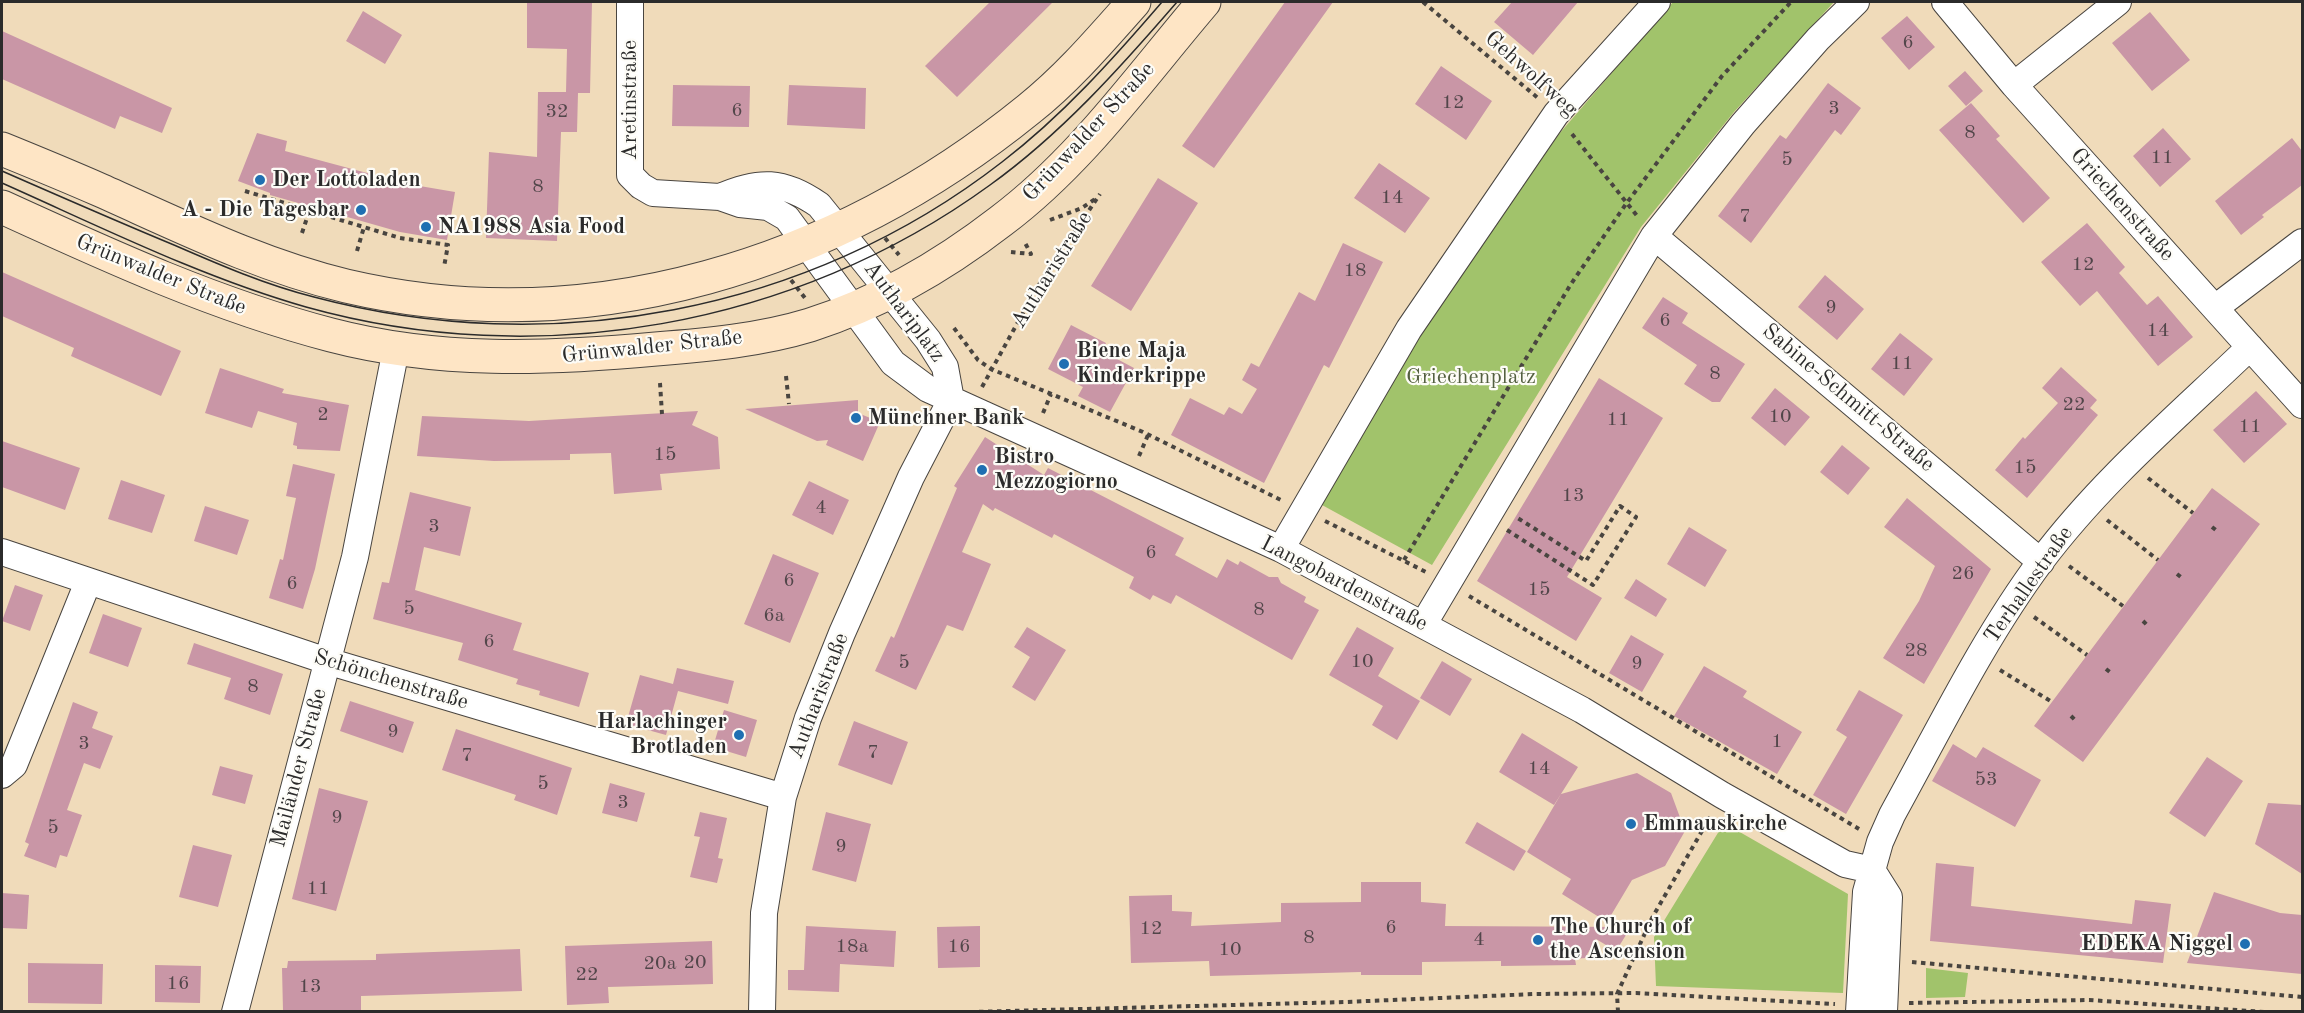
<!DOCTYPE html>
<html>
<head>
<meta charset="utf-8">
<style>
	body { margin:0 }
	#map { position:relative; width:2304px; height:1013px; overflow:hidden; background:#f0dbba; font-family:"Old Standard TT",serif }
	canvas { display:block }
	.frame { position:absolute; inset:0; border:3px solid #2b2b2b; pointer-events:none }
</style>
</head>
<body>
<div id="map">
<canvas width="2304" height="1013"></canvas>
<div class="frame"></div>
</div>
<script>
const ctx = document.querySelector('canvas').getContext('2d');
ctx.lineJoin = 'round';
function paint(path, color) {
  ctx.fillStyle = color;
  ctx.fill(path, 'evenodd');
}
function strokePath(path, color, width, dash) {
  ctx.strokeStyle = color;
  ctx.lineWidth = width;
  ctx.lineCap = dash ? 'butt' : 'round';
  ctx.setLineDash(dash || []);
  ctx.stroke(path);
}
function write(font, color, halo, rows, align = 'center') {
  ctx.font = font + ' "Old Standard TT",serif';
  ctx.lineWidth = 4.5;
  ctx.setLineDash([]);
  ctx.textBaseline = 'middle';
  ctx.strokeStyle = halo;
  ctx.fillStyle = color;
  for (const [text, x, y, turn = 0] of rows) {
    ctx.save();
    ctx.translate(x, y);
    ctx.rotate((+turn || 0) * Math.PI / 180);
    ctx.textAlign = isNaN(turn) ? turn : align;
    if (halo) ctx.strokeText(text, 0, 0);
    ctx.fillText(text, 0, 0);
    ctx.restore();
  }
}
paint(new Path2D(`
	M 1673,2 L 1834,2 L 1734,112 L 1641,227 L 1432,565 L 1322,505 L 1419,334 L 1559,134 Z
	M 1724,823 L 1848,894 L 1843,993 L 1656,986 L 1654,937 Z
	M 1926,968 L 1968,973 L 1965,997 L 1926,998 Z`), '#a1c36b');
paint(new Path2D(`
	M 527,2 L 592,2 L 590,93 L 578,93 L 577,132 L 561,132 L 557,241 L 486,238 L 489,152 L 537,157 L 538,92 L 566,92 L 567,49 L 527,48 Z
	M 990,2 L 1053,2 L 957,97 L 925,66 Z
	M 1285,2 L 1333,2 L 1214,168 L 1182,146 Z
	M 1512,2 L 1578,2 L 1533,55 L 1494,22 Z
	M 363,11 L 402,35 L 385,64 L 346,41 Z
	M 2150,12 L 2190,60 L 2152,91 L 2112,43 Z
	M 1907,16 L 1935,47 L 1909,70 L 1881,38 Z
	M 2,31 L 172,108 L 162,133 L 120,116 L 115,129 L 2,79 Z
	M 1441,66 L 1492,101 L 1466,140 L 1415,104 Z
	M 1965,71 L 1983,91 L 1966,106 L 1948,86 Z
	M 1828,83 L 1861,108 L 1841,135 L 1835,130 L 1751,243 L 1718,216 L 1780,135 L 1786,139 Z
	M 673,85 L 750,86 L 749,127 L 672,126 Z
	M 789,85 L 866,88 L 865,129 L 787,125 Z
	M 1971,103 L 2000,136 L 1996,139 L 2050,198 L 2023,223 L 1939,130 Z
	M 2163,128 L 2191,159 L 2160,187 L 2133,156 Z
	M 257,133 L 287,141 L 285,151 L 408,184 L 455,192 L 447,240 L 400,232 L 270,195 L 270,193 L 238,181 Z
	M 2292,138 L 2302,151 L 2302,185 L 2262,215 L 2264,217 L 2241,235 L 2215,201 Z
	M 1379,163 L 1430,198 L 1405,233 L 1354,198 Z
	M 1158,178 L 1198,203 L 1131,311 L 1091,286 Z
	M 2087,223 L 2125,267 L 2119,273 L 2147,305 L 2158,296 L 2193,337 L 2158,366 L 2097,291 L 2080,306 L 2041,262 Z
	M 1343,243 L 1383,262 L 1329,368 L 1324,365 L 1264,483 L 1171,435 L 1190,398 L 1224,415 L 1229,407 L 1242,414 L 1257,389 L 1242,380 L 1251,363 L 1259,367 L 1299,292 L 1315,301 Z
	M 2,272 L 181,351 L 161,396 L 71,356 L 74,348 L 2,316 Z
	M 1825,275 L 1864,309 L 1837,340 L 1798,307 Z
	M 1663,297 L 1688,313 L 1682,323 L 1745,364 L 1720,402 L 1712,402 L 1684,384 L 1697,365 L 1642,328 Z
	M 1071,325 L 1106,343 L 1102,351 L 1134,368 L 1110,412 L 1078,396 L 1083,387 L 1048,369 Z
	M 1900,333 L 1933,359 L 1904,396 L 1871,369 Z
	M 2061,367 L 2097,400 L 2090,408 L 2098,415 L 2027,498 L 1995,470 L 2023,437 L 2025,439 L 2058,403 L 2042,388 Z
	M 220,368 L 284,389 L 282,393 L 349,405 L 340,451 L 297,449 L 297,446 L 293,445 L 297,423 L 258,411 L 252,428 L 205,413 Z
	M 1599,378 L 1663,418 L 1567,577 L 1602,598 L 1576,641 L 1477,581 Z
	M 1775,388 L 1810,417 L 1785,446 L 1751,418 Z
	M 2256,391 L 2287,424 L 2244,463 L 2213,430 Z
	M 858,400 L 858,413 L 880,422 L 863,461 L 826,445 L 828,440 L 817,441 L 745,409 Z
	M 698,411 L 692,425 L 718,437 L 720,469 L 660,474 L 662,490 L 614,494 L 611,453 L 570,454 L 570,460 L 494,461 L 417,456 L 422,416 L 529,421 Z
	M 985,437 L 1044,475 L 1048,468 L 1184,538 L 1175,555 L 1217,578 L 1227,559 L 1238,565 L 1240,561 L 1269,577 L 1278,577 L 1281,583 L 1306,597 L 1304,602 L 1319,610 L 1292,660 L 1176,595 L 1171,604 L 1153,595 L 1150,600 L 1129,588 L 1134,577 L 1054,534 L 1052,538 L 995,508 L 993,511 L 983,504 L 962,552 L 991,564 L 963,631 L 947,625 L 916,690 L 875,671 L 891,636 L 894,638 L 957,488 L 954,486 Z
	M 2,441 L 80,468 L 65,510 L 2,487 Z
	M 1842,445 L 1870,468 L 1848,495 L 1820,472 Z
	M 293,464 L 335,474 L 315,569 L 303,609 L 269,598 L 280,559 L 283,560 L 296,498 L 286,496 Z
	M 121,480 L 165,495 L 152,533 L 108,519 Z
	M 809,481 L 849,500 L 833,535 L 792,515 Z
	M 2212,488 L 2260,524 L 2083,762 L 2034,726 Z
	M 410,492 L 471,507 L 460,556 L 424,547 L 415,590 L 522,623 L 513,650 L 589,673 L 579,707 L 539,695 L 540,691 L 516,684 L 518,679 L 458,660 L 463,643 L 373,619 L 382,582 L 389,583 Z
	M 1907,498 L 1991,569 L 1924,684 L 1883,658 L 1919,601 L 1935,566 L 1884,527 Z
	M 205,506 L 249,520 L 237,555 L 194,541 Z
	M 1689,527 L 1727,550 L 1705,587 L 1667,564 Z
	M 773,554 L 819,573 L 790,643 L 744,624 Z
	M 1636,579 L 1667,599 L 1656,617 L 1624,598 Z
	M 15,585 L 43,595 L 30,631 L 2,621 Z
	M 103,614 L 142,628 L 128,667 L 89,653 Z
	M 1027,627 L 1066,650 L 1035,701 L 1012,687 L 1030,657 L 1014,647 Z
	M 1357,627 L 1394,648 L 1378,676 L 1420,701 L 1397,740 L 1372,725 L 1383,706 L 1329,675 Z
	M 1631,635 L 1664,654 L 1642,692 L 1609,673 Z
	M 194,643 L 283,674 L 270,715 L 224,699 L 231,678 L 187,664 Z
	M 1442,661 L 1472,679 L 1450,716 L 1420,698 Z
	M 1704,666 L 1747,691 L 1743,697 L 1802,732 L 1777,774 L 1674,716 Z
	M 677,668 L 734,681 L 728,704 L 678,691 L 666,735 L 626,724 L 640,675 L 673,684 Z
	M 1859,690 L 1903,715 L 1846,814 L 1813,795 L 1847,737 L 1836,730 Z
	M 350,701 L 414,722 L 403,753 L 340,731 Z
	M 73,702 L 98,712 L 92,728 L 113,736 L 100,769 L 84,763 L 67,810 L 82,815 L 67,857 L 60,855 L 56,868 L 24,856 L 29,844 L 25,842 Z
	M 724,710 L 757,720 L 746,757 L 713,747 Z
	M 854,721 L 908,742 L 892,785 L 838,765 Z
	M 456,729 L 572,768 L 557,815 L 514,800 L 516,795 L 442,770 Z
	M 1522,733 L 1578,767 L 1554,805 L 1499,772 Z
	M 1953,744 L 1976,758 L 1983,747 L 2041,780 L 2015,827 L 1932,781 Z
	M 2207,757 L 2243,781 L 2205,837 L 2169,813 Z
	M 220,766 L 253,775 L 245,804 L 212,795 Z
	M 1637,773 L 1671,793 L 1685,831 L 1665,866 L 1632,880 L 1607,922 L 1562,894 L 1571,879 L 1527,852 L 1561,794 Z
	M 610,783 L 645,793 L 637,822 L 602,813 Z
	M 319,788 L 368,801 L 336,911 L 292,899 Z
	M 2268,803 L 2302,805 L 2302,874 L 2255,844 Z
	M 700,812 L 727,818 L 718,858 L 723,859 L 717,883 L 690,877 L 700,837 L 694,836 Z
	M 826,812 L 871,824 L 856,882 L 812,870 Z
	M 1477,822 L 1526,851 L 1514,871 L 1465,843 Z
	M 193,845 L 232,855 L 218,907 L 179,897 Z
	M 1936,863 L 1974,867 L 1971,906 L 2132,924 L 2135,900 L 2171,904 L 2163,963 L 1930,941 Z
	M 1361,882 L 1421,882 L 1421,902 L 1446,904 L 1445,926 L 1631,927 L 1616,951 L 1596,939 L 1585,958 L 1575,959 L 1576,965 L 1501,966 L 1501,961 L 1422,962 L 1422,975 L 1361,975 L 1361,972 L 1210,976 L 1209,961 L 1131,963 L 1129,896 L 1172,895 L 1172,911 L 1192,912 L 1191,926 L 1281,922 L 1281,903 L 1361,902 Z
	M 2214,892 L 2280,913 L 2302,915 L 2302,974 L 2187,963 Z
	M 2,893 L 29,895 L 27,929 L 2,928 Z
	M 806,926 L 896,931 L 894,967 L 840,964 L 839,992 L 788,990 L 788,970 L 804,970 Z
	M 980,926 L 980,967 L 938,968 L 937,927 Z
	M 712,941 L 713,984 L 608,987 L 609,1003 L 567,1005 L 565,946 Z
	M 520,949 L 522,991 L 361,996 L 361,1010 L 283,1011 L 282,968 L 287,968 L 288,961 L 376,960 L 376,954 Z
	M 28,963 L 103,964 L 102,1004 L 28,1003 Z
	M 155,965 L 201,966 L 200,1003 L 155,1002 Z`), '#c996a6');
const street = new Path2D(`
	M 630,2 L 630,175 L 641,186 L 653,193 L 720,197 L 740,204 L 768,207 L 787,218 L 893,363 L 928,389 L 1281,549 L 1582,710 L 1722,795 L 1845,864 L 1872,870 L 1889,897 L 1884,1012
	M 1945,2 L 2014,85 L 2302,405
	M 2014,85 L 2118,2
	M 720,197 C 759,180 783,180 819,205 L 928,340 L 945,367 L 951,400
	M 1654,236 L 2041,562
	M 2215,308 L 2302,242
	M 1281,549 L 1409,329 L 1556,114 L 1657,2
	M 2,552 L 327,661 L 783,797
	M 1423,625 L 1654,236 L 1743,124 L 1818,39 L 1856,2
	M 2,775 L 14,765 L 88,582
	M 235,1012 L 355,557 L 396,349
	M 762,1012 L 764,913 L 783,797 L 808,718 L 842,633 L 911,477 L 951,400
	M 1859,1012 L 1866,892 L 1880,842 L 1892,815 C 1939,730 1983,639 2041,561 C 2101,481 2178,416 2250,347`);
const secondary = new Path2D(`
	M 2,149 C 34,162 68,176 100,190 C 181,226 259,265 346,286 C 590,343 837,265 1029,109 C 1068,78 1101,39 1134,2
	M 2,207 C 109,256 216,305 331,335 C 438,363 547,359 656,349 C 707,345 761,340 810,325 C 879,303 944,265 1001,221 C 1081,161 1140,77 1204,2`);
strokePath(street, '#494540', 28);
strokePath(secondary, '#494540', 35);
strokePath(new Path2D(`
	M 1423,2 L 1538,98
	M 1572,134 L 1638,217
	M 245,191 L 400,238 L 448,245 L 444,267
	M 1050,220 L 1082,208 L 1095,199
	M 302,233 L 309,212
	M 885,238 L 899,255
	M 357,251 L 364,227
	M 1011,252 L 1031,254 L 1024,241
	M 791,280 L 805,298
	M 954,328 L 978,360 L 991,369 L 1143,432 L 1281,500
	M 786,376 L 789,404
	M 660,383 L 662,414
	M 982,387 L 1038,286 L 1100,194
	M 1043,413 L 1051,394
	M 1139,456 L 1148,435
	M 2148,478 L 2193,513
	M 2107,520 L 2158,560
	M 1325,521 L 1426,572
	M 2212,527 L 2217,531
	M 1507,530 L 1593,585 L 1636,517 L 1620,506 L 1586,561 L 1516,517
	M 1404,560 L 1571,284 L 1626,204 L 1722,76 L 1791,2
	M 2069,566 L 2123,606
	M 2177,574 L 2182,578
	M 1469,596 L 1859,829
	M 2034,617 L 2087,655
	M 2143,621 L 2147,625
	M 2106,669 L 2111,673
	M 2000,670 L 2052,702
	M 2071,716 L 2076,721
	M 1912,962 L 2302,997
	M 1909,1003 L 2089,1000 L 2265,1012
	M 970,1012 L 1345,1002 L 1535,994 L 1636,993 L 1835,1004
	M 1618,1012 L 1617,994 L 1652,918 L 1710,817`), '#494540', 4, [4.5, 4.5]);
strokePath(street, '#fff', 26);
strokePath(secondary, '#fee5c5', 33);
strokePath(new Path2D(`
	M 2,171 C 59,196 116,221 174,245 C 220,265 266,285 314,297 C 550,360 808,313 1002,162 C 1062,116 1113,59 1162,2
	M 2,183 C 101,227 201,277 306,307 C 538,372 795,327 990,185 C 1061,134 1120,68 1177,2`), '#2b2b2b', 1.5);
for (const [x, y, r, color] of [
	[260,180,6,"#1f6fb2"],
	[361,210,6,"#1f6fb2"],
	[426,227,6,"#1f6fb2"],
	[1064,364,6,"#1f6fb2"],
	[856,418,6,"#1f6fb2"],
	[982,470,6,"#1f6fb2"],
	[739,735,6,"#1f6fb2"],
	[1631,824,6,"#1f6fb2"],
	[1538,940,6,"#1f6fb2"],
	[2245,944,6,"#1f6fb2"]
]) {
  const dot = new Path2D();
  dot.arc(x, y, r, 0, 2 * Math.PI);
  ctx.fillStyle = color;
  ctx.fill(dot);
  strokePath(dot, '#fdfcf7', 2);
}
write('20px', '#52464a', null, [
	["6",1908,43],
	["12",1453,103],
	["3",1834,109],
	["6",737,111],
	["32",557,112],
	["8",1970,133],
	["11",2162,158],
	["5",1787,160],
	["8",538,187],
	["14",1392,198],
	["7",1745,217],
	["12",2083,265],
	["18",1355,271],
	["9",1831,308],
	["6",1665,321],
	["14",2158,331],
	["11",1902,364],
	["8",1715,374],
	["22",2074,405],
	["2",323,415],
	["10",1780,417],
	["11",1618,420],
	["11",2250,427],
	["15",665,455],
	["15",2025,468],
	["13",1573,496],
	["4",821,508],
	["3",434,527],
	["6",1151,553],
	["26",1963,574],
	["6",789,581],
	["6",292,584],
	["15",1539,590],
	["5",409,609],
	["8",1259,610],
	["6a",774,616],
	["6",489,642],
	["28",1916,651],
	["10",1362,662],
	["5",904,663],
	["9",1637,664],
	["8",253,687],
	["9",393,732],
	["1",1777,742],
	["3",84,744],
	["7",873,753],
	["7",467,756],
	["14",1539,769],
	["53",1986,780],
	["5",543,784],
	["3",623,803],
	["9",337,818],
	["5",53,828],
	["9",841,847],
	["11",318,889],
	["6",1391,928],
	["12",1151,929],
	["8",1309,938],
	["4",1479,940],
	["18a",852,947],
	["16",959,947],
	["10",1230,950],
	["20",695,963],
	["20a",660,964],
	["22",587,975],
	["16",178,984],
	["13",310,987]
]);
write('22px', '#2b2b2b', '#fdfcf7', [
	["Gehwolfweg",1531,74,42],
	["Aretinstraße",630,100,-90],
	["Grünwalder Straße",1089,132,-47],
	["Griechenstraße",2122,205,48],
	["Autharistraße",1052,270,-58],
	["Grünwalder Straße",161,275,22],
	["Authariplatz",904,312,53],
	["Grünwalder Straße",652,347,-6],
	["Sabine-Schmitt-Straße",1848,398,40],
	["Langobardenstraße",1344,584,27],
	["Terhallestraße",2029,585,-55],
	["Schönchenstraße",391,680,17],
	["Autharistraße",819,696,-69],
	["Mailänder Straße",299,768,-75]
]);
write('bold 22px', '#2b2b2b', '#fdfcf7', [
	["Der Lottoladen",272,180],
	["A - Die Tagesbar",349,210,"right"],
	["NA1988 Asia Food",438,227],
	["Biene Maja",1076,351],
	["Kinderkrippe",1076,376],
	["Münchner Bank",868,418],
	["Bistro",994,457],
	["Mezzogiorno",994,482],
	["Harlachinger",727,722,"right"],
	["Brotladen",727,747,"right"],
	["Emmauskirche",1643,824],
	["The Church of",1550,927],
	["the Ascension",1550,952],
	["EDEKA Niggel",2233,944,"right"]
], 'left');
write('22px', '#546041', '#fdfcf7', [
	["Griechenplatz",1471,377]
]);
</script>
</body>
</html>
